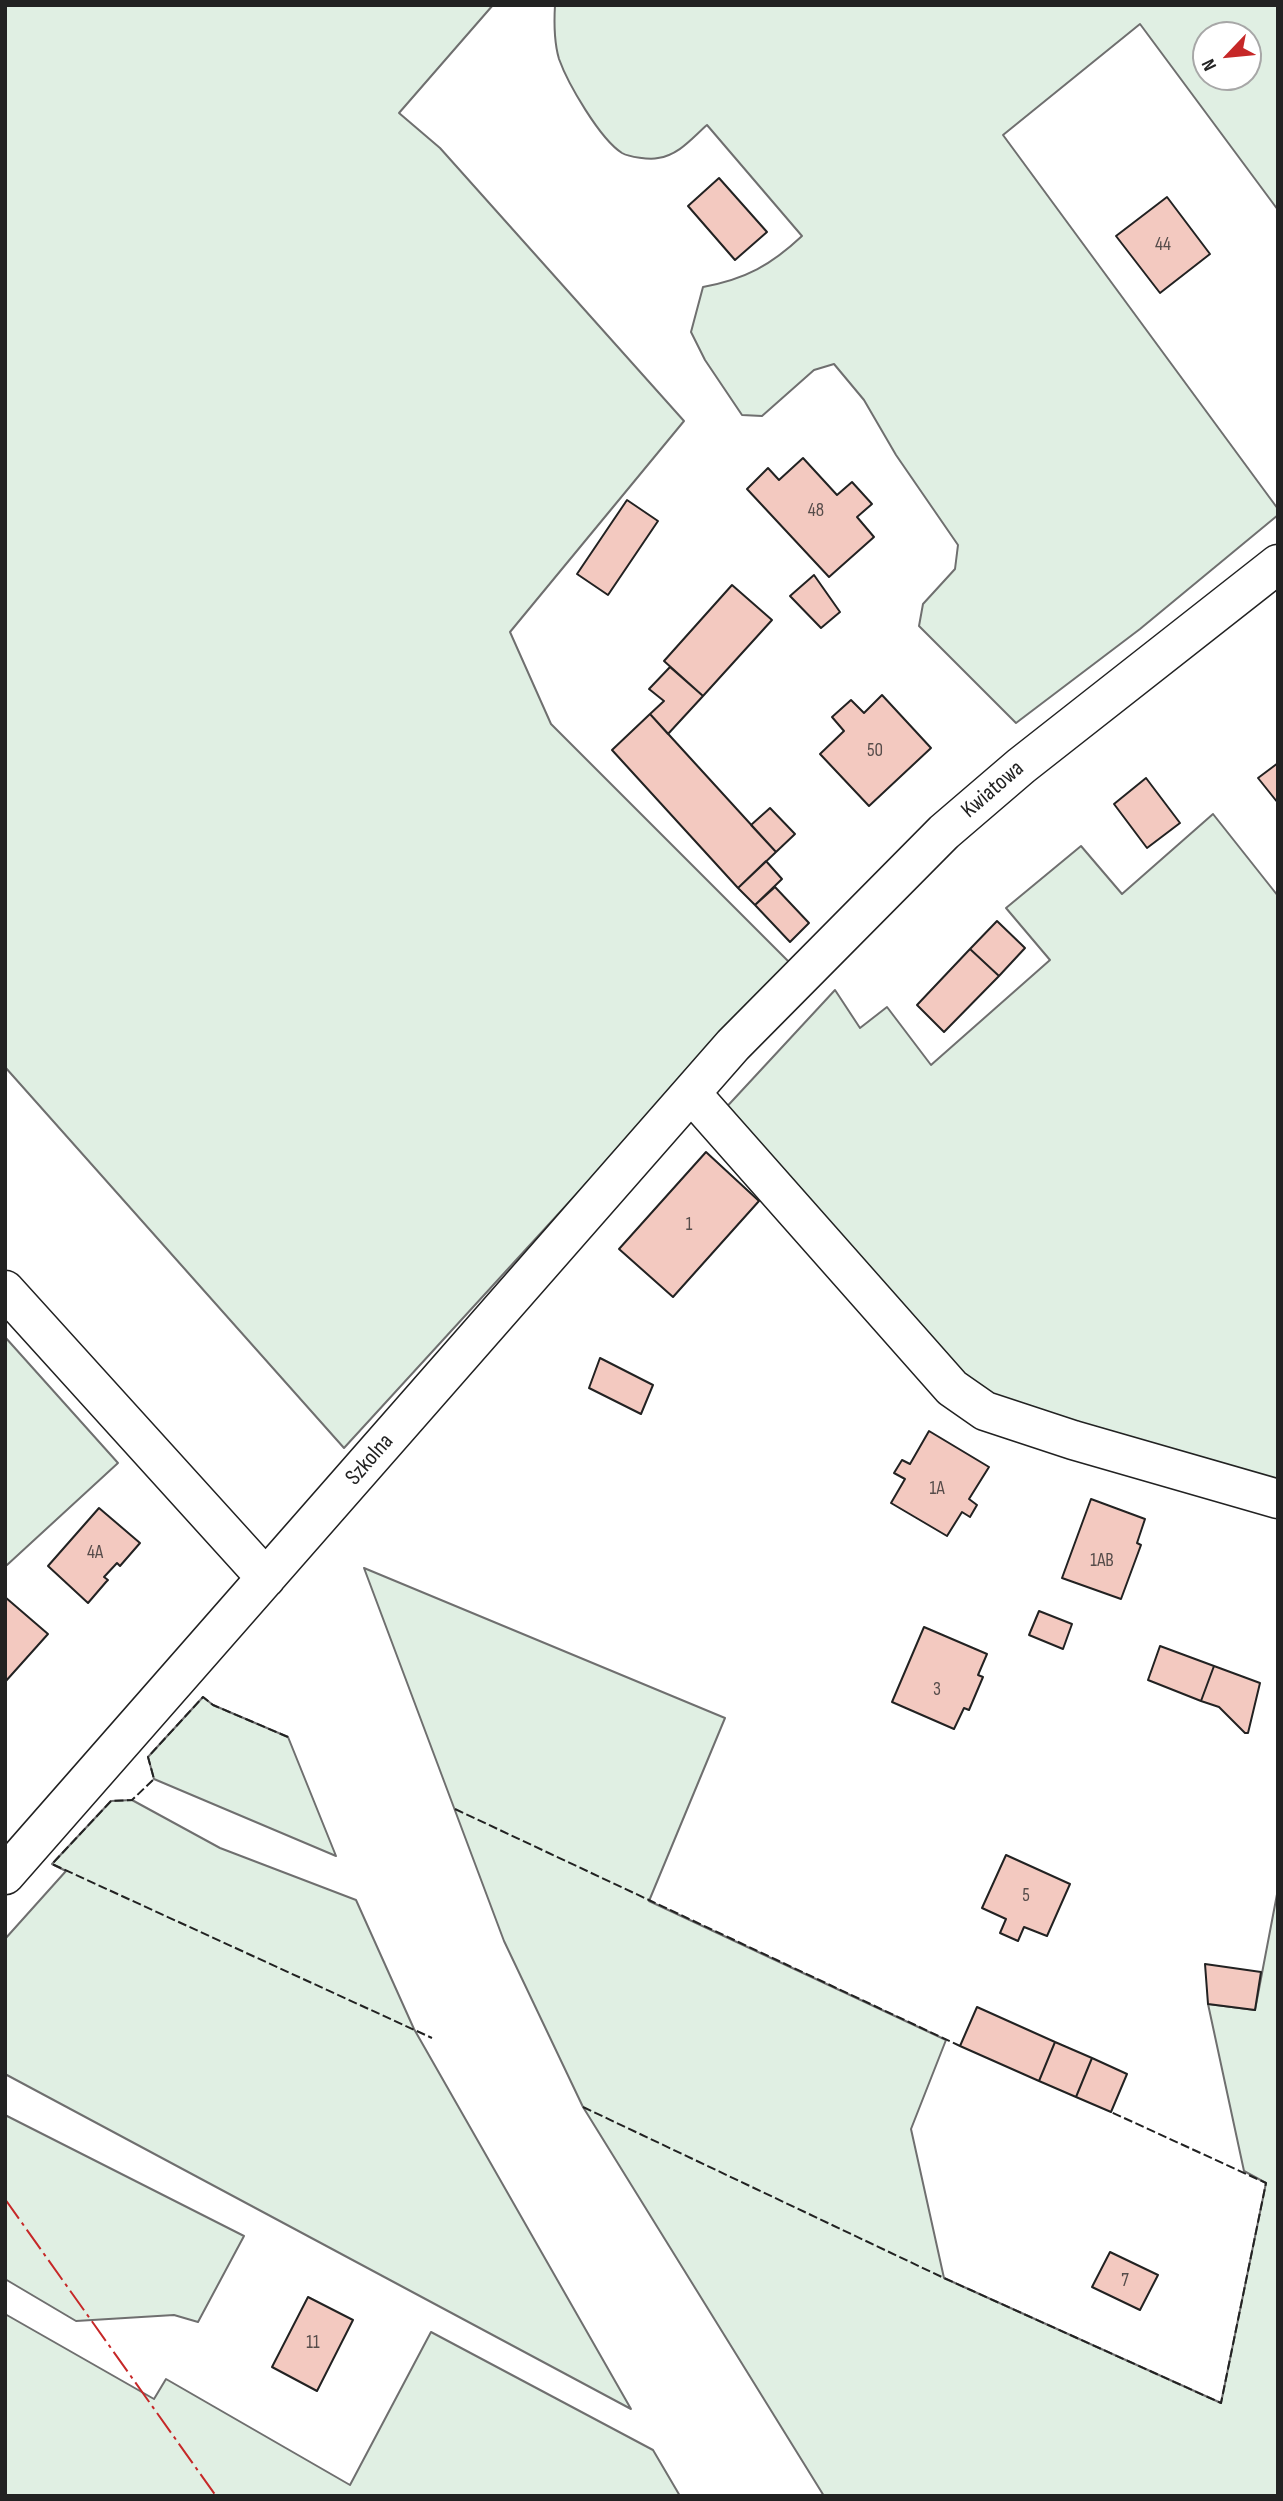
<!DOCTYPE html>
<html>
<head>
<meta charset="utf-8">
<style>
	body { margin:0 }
	#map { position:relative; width:1283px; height:2501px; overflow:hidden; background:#fff; font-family:"Sofia Sans Condensed",sans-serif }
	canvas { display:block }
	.frame { position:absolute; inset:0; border:7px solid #222; pointer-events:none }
	.north { position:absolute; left:1192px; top:21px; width:70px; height:70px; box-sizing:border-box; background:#fff; border:2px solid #a7a7a7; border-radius:50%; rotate:244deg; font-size:19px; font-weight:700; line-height:28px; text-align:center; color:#222 }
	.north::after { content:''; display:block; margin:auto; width:24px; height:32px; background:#c62828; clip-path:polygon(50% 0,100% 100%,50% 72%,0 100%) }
</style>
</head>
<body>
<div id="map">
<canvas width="1283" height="2501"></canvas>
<div class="frame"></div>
<div class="north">N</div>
</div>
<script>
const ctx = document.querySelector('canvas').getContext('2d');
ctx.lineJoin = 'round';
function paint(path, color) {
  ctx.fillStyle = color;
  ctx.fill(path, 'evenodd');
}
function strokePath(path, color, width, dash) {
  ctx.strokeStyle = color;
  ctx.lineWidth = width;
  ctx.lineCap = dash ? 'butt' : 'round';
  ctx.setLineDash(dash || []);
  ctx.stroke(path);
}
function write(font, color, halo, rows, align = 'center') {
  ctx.font = font + ' "Sofia Sans Condensed",sans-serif';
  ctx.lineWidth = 5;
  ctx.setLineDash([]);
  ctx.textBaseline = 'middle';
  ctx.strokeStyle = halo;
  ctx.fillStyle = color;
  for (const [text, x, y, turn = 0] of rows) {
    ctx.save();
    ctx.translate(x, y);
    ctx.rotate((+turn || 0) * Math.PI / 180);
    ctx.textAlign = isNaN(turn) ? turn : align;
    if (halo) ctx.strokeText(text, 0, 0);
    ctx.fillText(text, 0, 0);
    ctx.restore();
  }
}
const green = new Path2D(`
	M 5,5 L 493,5 L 399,113 L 440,148 L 684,421 L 510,632 L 551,724 L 789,962 L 344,1448 L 5,1067 Z
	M 555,5 L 1278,5 L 1278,210 L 1140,24 L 1003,135 L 1278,509 L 1278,515 L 1140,629 L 1016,723 L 919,626 L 923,604 L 955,569 L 958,545 L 896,455 L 864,400 L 834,364 L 814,370 L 762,416 L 742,415 L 705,360 L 691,332 L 703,287 C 746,279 771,265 802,236 L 707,125 C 692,138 679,155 658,158 C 650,160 629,157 622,153 C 600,139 568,84 559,59 C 554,42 554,22 555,5 ZM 1206,35 L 1248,35 L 1248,77 L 1206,77 Z
	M 1213,814 L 1278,896 L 1278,1481 L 979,1394 L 721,1113 L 835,990 L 860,1028 L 887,1007 L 931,1065 L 1050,960 L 1006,908 L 1081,846 L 1122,894 Z
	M 5,1337 L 118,1463 L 7,1565 L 5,1564 Z
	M 364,1568 L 725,1718 L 649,1901 L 946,2040 L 911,2129 L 944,2278 L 1221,2403 L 1266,2183 L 1244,2171 L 1208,2004 L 1255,2010 L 1278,1889 L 1278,2496 L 824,2496 L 583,2107 L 504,1941 Z
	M 203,1697 L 213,1705 L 288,1737 L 336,1856 L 154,1779 L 148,1757 Z
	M 132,1800 L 220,1848 L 356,1900 L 414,2029 L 631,2409 L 5,2074 L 5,1939 L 66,1871 L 52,1864 L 111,1801 Z
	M 5,2115 L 244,2236 L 198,2322 L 174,2315 L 76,2321 L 5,2279 Z
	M 5,2314 L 154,2399 L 166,2379 L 350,2485 L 431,2332 L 653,2450 L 680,2496 L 5,2496 Z`);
paint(green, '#e0efe3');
strokePath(green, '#6f6f6f', 2);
const building = new Path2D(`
	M 719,178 L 767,232 L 735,260 L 688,206 Z
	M 1167,197 L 1210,254 L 1160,293 L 1116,236 Z
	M 803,458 L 837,495 L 852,482 L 872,504 L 857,517 L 874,537 L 829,577 L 747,489 L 768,468 L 779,480 Z
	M 627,500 L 658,521 L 608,595 L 577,574 Z
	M 814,575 L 840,612 L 821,628 L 790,596 Z
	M 732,585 L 772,620 L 703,696 L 664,661 Z
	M 670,667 L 703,696 L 668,734 L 650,714 L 664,701 L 649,689 Z
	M 882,695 L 931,748 L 869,806 L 820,754 L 844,731 L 832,717 L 851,700 L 864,713 Z
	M 650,714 L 776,852 L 738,888 L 612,750 Z
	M 1278,763 L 1278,803 L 1258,778 Z
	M 1146,778 L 1180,823 L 1147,848 L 1114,804 Z
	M 770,808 L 795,834 L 776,852 L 751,825 Z
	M 766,861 L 782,879 L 755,905 L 738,888 Z
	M 775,887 L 809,923 L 790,942 L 755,905 Z
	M 997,921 L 1025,948 L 999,976 L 970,949 Z
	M 970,949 L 999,976 L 944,1032 L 917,1005 Z
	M 706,1152 L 759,1201 L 673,1297 L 619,1249 Z
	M 600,1358 L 653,1385 L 641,1414 L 589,1388 Z
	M 929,1431 L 989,1467 L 969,1499 L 977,1505 L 970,1517 L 962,1512 L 947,1536 L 891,1503 L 905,1479 L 894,1473 L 902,1460 L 910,1464 Z
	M 1091,1499 L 1145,1519 L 1137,1543 L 1141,1545 L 1121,1599 L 1062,1578 Z
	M 99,1508 L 140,1543 L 120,1566 L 117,1563 L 104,1577 L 108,1580 L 106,1582 L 88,1603 L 48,1566 Z
	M 5,1597 L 48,1634 L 5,1682 Z
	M 1039,1611 L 1072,1624 L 1063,1649 L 1029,1635 Z
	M 924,1627 L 987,1654 L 978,1675 L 983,1677 L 969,1710 L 964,1708 L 954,1729 L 892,1702 Z
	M 1160,1646 L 1214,1666 L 1201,1701 L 1148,1680 Z
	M 1214,1666 L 1260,1683 L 1248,1733 L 1245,1733 L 1219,1707 L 1201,1701 Z
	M 1006,1855 L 1070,1884 L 1047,1936 L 1024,1927 L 1018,1941 L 1000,1933 L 1006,1919 L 982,1908 Z
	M 1205,1964 L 1261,1972 L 1255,2010 L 1208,2004 Z
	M 977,2007 L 1055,2042 L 1039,2081 L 960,2046 Z
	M 1055,2042 L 1092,2058 L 1076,2097 L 1039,2081 Z
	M 1092,2058 L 1127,2074 L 1111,2112 L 1076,2097 Z
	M 1110,2252 L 1158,2275 L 1140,2310 L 1092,2287 Z
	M 308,2297 L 353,2320 L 317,2391 L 272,2367 Z`);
paint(building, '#f3c9c0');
strokePath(building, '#222', 2);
const minor = new Path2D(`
	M 691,1093 L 952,1388 L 985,1411 L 1073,1440 L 1278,1499
	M 5,1290 L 266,1578
	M 5,1875 L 733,1045 L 944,832 L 1021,766 L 1278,564`);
strokePath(minor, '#222', 41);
strokePath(minor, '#fff', 38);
strokePath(new Path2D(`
	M 288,1737 L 213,1705 L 203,1697 L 148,1757 L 154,1779 L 132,1800 L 111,1801 L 52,1864 L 432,2038
	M 455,1809 L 960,2046
	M 583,2107 L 944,2278 L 1221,2403 L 1266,2183 L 1111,2112`), '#222', 2, [9, 3.5]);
strokePath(new Path2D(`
	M 5,2199 L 216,2496`), '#c62828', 2, [24, 5, 3.5, 5]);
write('19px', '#564c4a', null, [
	["44",1163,245],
	["48",816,511],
	["50",875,751],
	["1",689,1225],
	["1A",937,1489],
	["4A",95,1553],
	["1AB",1102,1561],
	["3",937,1690],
	["5",1026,1896],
	["7",1125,2281],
	["11",313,2343]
]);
write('23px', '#222', '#fff', [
	["Kwiatowa",993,790,-41],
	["Szkolna",370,1460,-49]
]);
</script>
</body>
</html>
